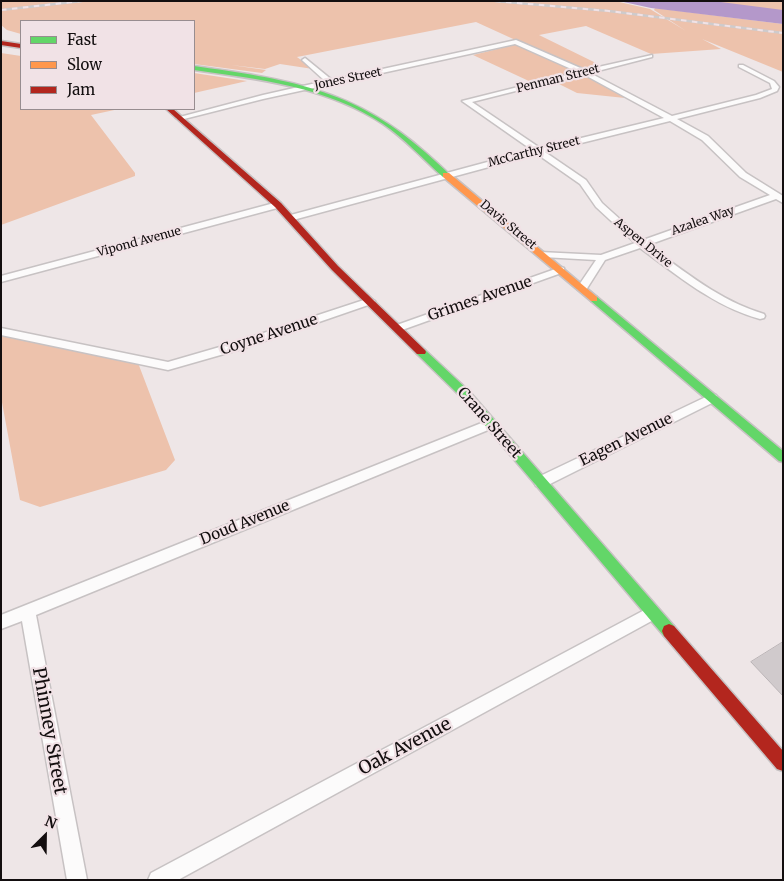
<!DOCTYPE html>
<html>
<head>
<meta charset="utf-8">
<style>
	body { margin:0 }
	#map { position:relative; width:784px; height:881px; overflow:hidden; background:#eee6e7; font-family:Merriweather,serif }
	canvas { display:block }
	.frame { position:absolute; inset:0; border:2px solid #130e0f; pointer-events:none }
	.legend { position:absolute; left:20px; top:20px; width:175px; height:90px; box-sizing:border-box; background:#f1e2e6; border:1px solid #988d90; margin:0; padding:6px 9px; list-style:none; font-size:15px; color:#130e0f }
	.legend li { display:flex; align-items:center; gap:10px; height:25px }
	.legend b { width:25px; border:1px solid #988d90 }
	.north { position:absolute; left:20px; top:811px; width:50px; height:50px; -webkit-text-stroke:4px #f1e2e6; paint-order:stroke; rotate:23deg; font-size:14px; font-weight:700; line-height:20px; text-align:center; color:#130e0f }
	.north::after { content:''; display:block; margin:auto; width:18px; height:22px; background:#130e0f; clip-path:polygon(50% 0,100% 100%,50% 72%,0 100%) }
</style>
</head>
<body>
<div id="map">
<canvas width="784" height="881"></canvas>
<div class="frame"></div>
<ul class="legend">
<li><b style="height:6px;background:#63d668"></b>Fast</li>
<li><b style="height:6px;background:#ff974d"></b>Slow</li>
<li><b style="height:6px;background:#b3261e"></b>Jam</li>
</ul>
<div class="north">N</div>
</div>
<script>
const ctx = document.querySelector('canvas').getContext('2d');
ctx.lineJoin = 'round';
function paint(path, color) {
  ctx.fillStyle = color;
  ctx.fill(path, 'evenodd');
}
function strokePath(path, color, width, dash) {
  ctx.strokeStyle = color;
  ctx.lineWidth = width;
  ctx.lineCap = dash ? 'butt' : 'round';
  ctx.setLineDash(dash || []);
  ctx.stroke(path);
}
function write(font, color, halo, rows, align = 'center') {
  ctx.font = font + ' Merriweather,serif';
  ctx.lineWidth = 4.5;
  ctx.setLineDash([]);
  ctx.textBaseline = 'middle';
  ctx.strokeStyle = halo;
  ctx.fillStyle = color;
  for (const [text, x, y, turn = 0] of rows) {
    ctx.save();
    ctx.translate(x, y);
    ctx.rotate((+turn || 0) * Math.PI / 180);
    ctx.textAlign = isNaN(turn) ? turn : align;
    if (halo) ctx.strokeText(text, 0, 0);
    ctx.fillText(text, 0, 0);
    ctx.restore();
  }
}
paint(new Path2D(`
	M 1,1 L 615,1 L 650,9 L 686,31 L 654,10 L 655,8 L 783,24 L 783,72 L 702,39 L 721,49 L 651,54 L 586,26 L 539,35 L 600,65 L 578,72 L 625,98 L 577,93 L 549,79 L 531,82 L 473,55 L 522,43 L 476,22 L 297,57 L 313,69 L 280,64 L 265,69 L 231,65 L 266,70 L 262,73 L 194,64 L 194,21 L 21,21 L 21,34 L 7,30 L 1,25 Z
	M 697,1 L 783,1 L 783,14 Z
	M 1,53 L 21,56 L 21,109 L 119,109 L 91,115 L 135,173 L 135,176 L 1,225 Z
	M 194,73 L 247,81 L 194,93 Z
	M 1,327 L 135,355 L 175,460 L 166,470 L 40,507 L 20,500 L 1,397 Z`), '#edc2ac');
paint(new Path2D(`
	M 619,1 L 713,1 L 783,10 L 783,24 L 651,8 Z`), '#b498ca');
const building = new Path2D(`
	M 783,642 L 783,696 L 751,662 Z`);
paint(building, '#d0cacc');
strokePath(building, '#bab4b6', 1);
const street = new Path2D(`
	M 516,40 L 585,70 L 652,55 L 652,57 L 590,73 L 672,116 L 756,95 L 772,89 L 770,83 L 739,67 L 739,65 L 743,65 L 774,81 L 779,87 L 777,91 L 760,98 L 677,119 L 708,136 L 746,173 L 783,196 L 783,203 L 776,199 L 648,245 C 684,271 720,301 764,314 L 765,316 L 764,318 L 760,319 C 715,307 677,275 640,248 L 605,260 L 586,290 L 578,290 L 577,288 L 596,260 L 543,257 L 538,254 L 540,252 L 601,255 L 635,243 L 596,207 L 580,184 L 537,154 L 293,220 L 287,220 L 287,216 L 532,150 L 462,101 L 578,72 L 515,44 L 263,99 L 180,120 L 176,118 L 263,95 L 325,81 L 303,61 L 302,60 L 305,58 L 332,80 ZM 583,74 L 664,118 L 540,148 L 472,102 ZM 670,121 L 702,140 L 740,177 L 770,195 L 643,240 L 602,203 L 586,180 L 545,152 Z
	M 278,202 L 282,205 L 281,207 L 1,282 L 1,276 Z
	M 561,267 L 564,268 L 564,272 L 402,330 L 394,330 L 393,328 L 394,326 Z
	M 370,298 L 375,301 L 374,303 L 238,350 L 168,370 L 1,335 L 1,328 L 168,362 L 230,344 Z
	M 712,394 L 716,395 L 718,398 L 716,401 L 546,486 L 541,487 L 536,486 L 534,482 L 536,478 Z
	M 489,420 L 493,422 L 495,425 L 493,428 L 36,615 L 87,880 L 67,880 L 22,621 L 1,629 L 1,615 Z
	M 652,606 L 657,608 L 660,613 L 657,618 L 178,880 L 148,880 L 151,873 Z`);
const fast = new Path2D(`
	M 194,66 C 285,79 353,88 425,152 C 433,159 442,167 450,175 L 443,177 C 423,159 405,139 383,124 C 327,87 259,79 194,70 Z
	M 594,296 L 597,297 L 783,451 L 783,462 L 779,461 L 591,301 L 591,297 Z
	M 421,349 L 425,350 L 469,391 L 674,626 L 676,631 L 674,636 L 669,638 L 664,636 L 461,397 L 417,354 L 416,352 Z`);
const slow = new Path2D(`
	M 443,173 L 449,173 L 597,297 L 597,301 L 591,301 L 443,177 Z`);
const jam = new Path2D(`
	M 1,41 L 21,44 L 21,48 L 1,45 Z
	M 166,109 L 173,109 L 281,203 L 338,266 L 425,350 L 426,352 L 425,354 L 417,354 L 332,270 L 275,207 Z
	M 669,624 L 674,626 L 783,751 L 783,771 L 777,769 L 664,636 L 662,631 L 664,626 Z`);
strokePath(street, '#c7c2c3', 3);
strokePath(fast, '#c7c2c3', 3);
strokePath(slow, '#c7c2c3', 3);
strokePath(jam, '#c7c2c3', 3);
paint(street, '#fcfbfb');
paint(fast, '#63d668');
paint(slow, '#ff974d');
paint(jam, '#b3261e');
const rail = new Path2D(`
	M 495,1 L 609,11 L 783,33
	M 1,10 L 82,1`);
strokePath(rail, '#cecbcc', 2.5);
strokePath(rail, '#f1e2e6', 2, [5.5]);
write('12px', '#130e0f', '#f1e2e6', [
	["Jones Street",348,79,-12],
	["Penman Street",558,79,-14],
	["McCarthy Street",534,152,-14],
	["Azalea Way",703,221,-19],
	["Davis Street",508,225,40],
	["Vipond Avenue",139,242,-15],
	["Aspen Drive",643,243,39]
]);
write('15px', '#130e0f', '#f1e2e6', [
	["Grimes Avenue",480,299,-19],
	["Coyne Avenue",269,335,-18],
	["Crane Street",489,423,49],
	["Eagen Avenue",626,440,-26],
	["Doud Avenue",245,523,-22]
]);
write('18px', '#130e0f', '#f1e2e6', [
	["Phinney Street",49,731,80],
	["Oak Avenue",405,747,-28]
]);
</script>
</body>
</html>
